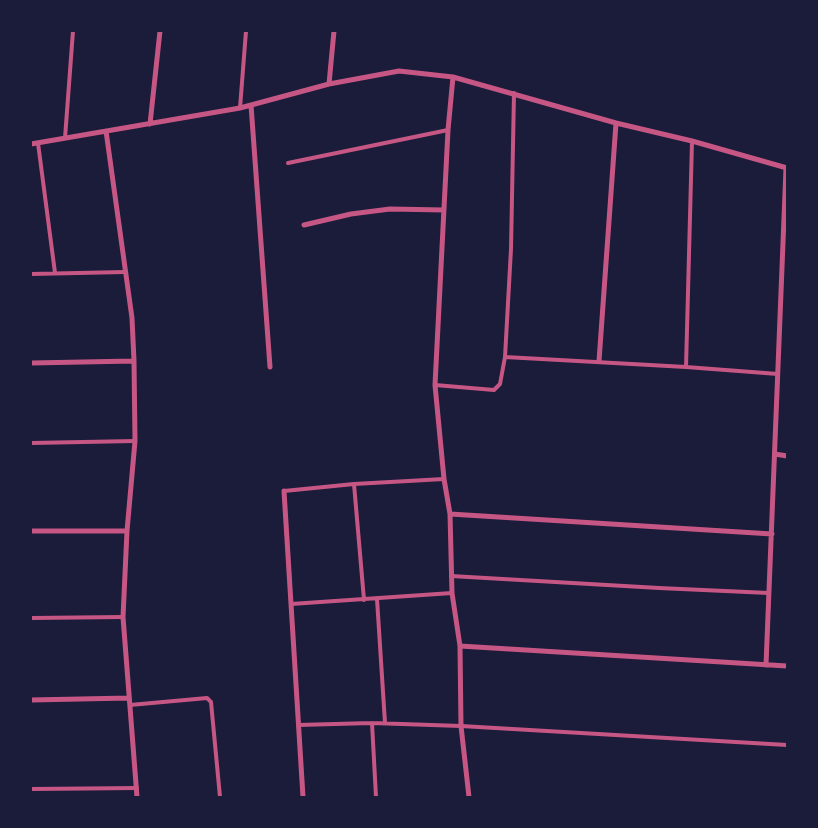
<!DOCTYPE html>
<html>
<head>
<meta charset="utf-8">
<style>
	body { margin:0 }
	#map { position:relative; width:818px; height:828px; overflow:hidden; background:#1b1b3a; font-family:Commissioner,sans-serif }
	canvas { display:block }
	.frame { position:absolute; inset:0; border:32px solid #1b1b3a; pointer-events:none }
</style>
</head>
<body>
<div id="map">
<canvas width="818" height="828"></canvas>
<div class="frame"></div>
</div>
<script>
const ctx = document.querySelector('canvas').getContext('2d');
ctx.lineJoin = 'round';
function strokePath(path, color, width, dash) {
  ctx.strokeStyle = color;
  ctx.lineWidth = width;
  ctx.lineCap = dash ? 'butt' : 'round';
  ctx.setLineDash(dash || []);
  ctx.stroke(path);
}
strokePath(new Path2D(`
	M 240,108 L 246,31
	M 65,138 L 73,31
	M 38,143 L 55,273
	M 288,163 L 448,130
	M 31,274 L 125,272
	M 505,357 L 511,249 L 514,93
	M 686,367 L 692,141
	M 435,385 L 494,390 L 500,384 L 505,357 L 686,367 L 778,374
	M 31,443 L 135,441
	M 354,484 L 364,600
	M 284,491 L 354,484 L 444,479
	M 451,576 L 659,588 L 769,593
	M 377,599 L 385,723
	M 291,604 L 452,593
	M 31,618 L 123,617
	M 130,705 L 207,698 L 211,702 L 220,797
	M 372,723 L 376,797
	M 298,725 L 372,723 L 461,726 L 787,745
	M 31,789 L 137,788`), '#c65784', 4);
strokePath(new Path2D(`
	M 453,77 L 448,130 L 435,385 L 444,479 L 450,514 L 452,593 L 460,646 L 461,726 L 469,797
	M 329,84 L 334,31
	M 251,105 L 270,367
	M 150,124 L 160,31
	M 106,131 L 132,318 L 134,361 L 135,441 L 127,531 L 123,617 L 137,797
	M 31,144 L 240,108 L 329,84 L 399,71 L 453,77 L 616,123 L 692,141 L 787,168
	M 304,225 L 351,214 L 390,209 L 444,210
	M 599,361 L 616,123
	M 31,363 L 134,361
	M 775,454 L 787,456
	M 284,491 L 303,797
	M 450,514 L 772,534
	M 31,531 L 127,531
	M 460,646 L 787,666
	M 766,665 L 786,168
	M 31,700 L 129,698`), '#c65784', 5);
</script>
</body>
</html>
